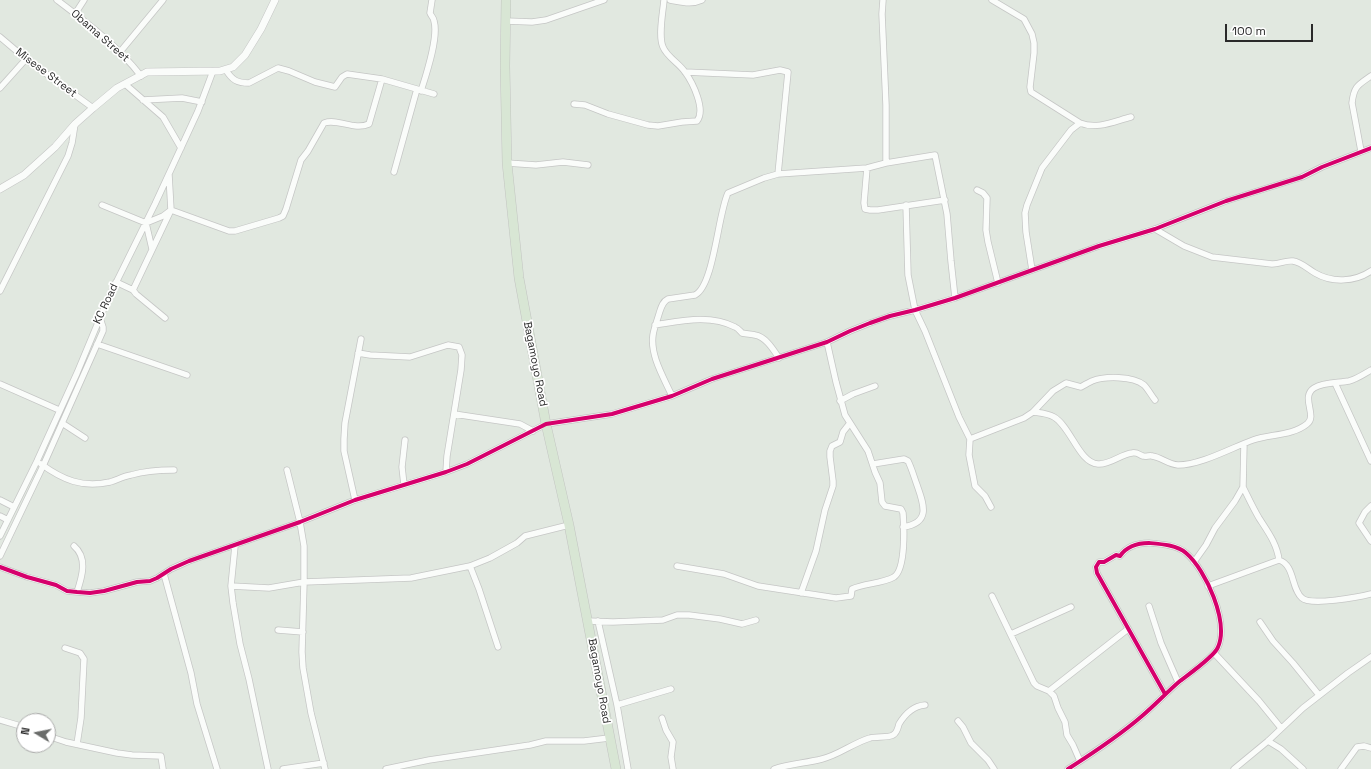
<!DOCTYPE html>
<html>
<head>
<meta charset="utf-8">
<style>
	body { margin:0 }
	#map { position:relative; width:1371px; height:769px; overflow:hidden; background:#e1e8e0; font-family:"Space Grotesk",sans-serif }
	canvas { display:block }
	.north { position:absolute; left:16px; top:713px; width:40px; height:40px; box-sizing:border-box; background:#fff; border:1px solid #aaa; border-radius:50%; rotate:280deg; font-size:11px; font-weight:700; line-height:16px; text-align:center; color:#2a2a2a }
	.north::after { content:''; display:block; margin:auto; width:14px; height:18px; background:#6a6c6a; clip-path:polygon(50% 0,100% 100%,50% 72%,0 100%) }
	.scale { position:absolute; left:1225px; top:24px; width:88px; height:18px; box-sizing:border-box; border:2px solid #2a2a2a; border-top:0; padding-left:5px; font-size:12px; line-height:14px; white-space:nowrap; color:#2a2a2a; -webkit-text-stroke:3px #fff; paint-order:stroke }
</style>
</head>
<body>
<div id="map">
<canvas width="1371" height="769"></canvas>
<div class="north">N</div>
<div class="scale">100 m</div>
</div>
<script>
const ctx = document.querySelector('canvas').getContext('2d');
ctx.lineJoin = 'round';
function strokePath(path, color, width, dash) {
  ctx.strokeStyle = color;
  ctx.lineWidth = width;
  ctx.lineCap = dash ? 'butt' : 'round';
  ctx.setLineDash(dash || []);
  ctx.stroke(path);
}
function write(font, color, halo, rows, align = 'center') {
  ctx.font = font + ' "Space Grotesk",sans-serif';
  ctx.lineWidth = 3.5;
  ctx.setLineDash([]);
  ctx.textBaseline = 'middle';
  ctx.strokeStyle = halo;
  ctx.fillStyle = color;
  for (const [text, x, y, turn = 0] of rows) {
    ctx.save();
    ctx.translate(x, y);
    ctx.rotate((+turn || 0) * Math.PI / 180);
    ctx.textAlign = isNaN(turn) ? turn : align;
    if (halo) ctx.strokeText(text, 0, 0);
    ctx.fillText(text, 0, 0);
    ctx.restore();
  }
}
const minor = new Path2D(`
	M 57,0 C 86,22 118,46 141,76
	M 670,0 C 682,2 691,5 702,0
	M 883,0 L 882,14 L 886,105 L 886,163
	M 992,0 L 1024,19 L 1032,34 L 1034,43 L 1034,53 L 1030,87 L 1031,92 L 1080,123
	M 75,14 L 84,0
	M 506,21 L 532,22 L 546,20 L 604,0
	M 0,37 L 26,59 L 93,108
	M 120,52 L 163,0
	M 226,70 C 232,80 237,83 249,83 L 278,68 L 289,71 L 315,82 L 335,87 L 342,77 L 347,74 L 382,79 L 434,94
	M 685,72 L 753,75 L 780,70 L 788,72 L 778,174
	M 125,84 L 163,117 L 181,148
	M 0,88 L 26,59
	M 421,91 C 426,75 439,37 434,21 C 434,18 431,16 430,13 L 432,0
	M 143,100 L 182,98 L 202,102
	M 574,104 L 585,105 L 608,114 L 648,125 L 658,126 L 682,122 L 697,121 C 706,110 693,83 685,72 C 679,63 667,57 663,47 C 658,36 663,12 664,0
	M 1361,151 L 1352,103 C 1354,86 1358,85 1371,76
	M 507,163 L 536,165 L 563,162 L 588,165
	M 867,168 L 864,203 L 865,209 L 870,210 L 878,210 L 945,200
	M 394,172 L 417,89
	M 977,190 L 983,193 L 987,198 L 986,230 L 988,242 L 998,283
	M 102,205 L 146,223 L 163,216 L 171,210 L 229,231 L 235,231 L 279,218 L 283,216 L 286,209 L 301,160 L 308,151 L 324,123 C 338,118 354,131 369,124 L 382,79
	M 906,205 L 908,275 L 915,310 L 925,331 L 959,417 L 970,439 L 969,455 L 975,486 L 985,496 L 991,507
	M 146,223 L 152,249
	M 1155,229 L 1184,246 L 1212,257 L 1272,264 C 1280,264 1286,260 1293,261 C 1301,262 1308,269 1315,273 C 1332,283 1355,282 1371,271
	M 1032,270 L 1026,232 L 1025,213 L 1027,205 L 1042,168 L 1071,130 L 1080,123 C 1097,130 1115,121 1131,117
	M 116,282 L 133,290 L 136,294 L 165,318
	M 133,290 L 171,210 L 169,175
	M 0,291 L 68,156 L 72,143 L 75,124
	M 655,325 C 681,321 710,314 735,327 C 738,328 740,331 742,333 C 746,334 751,334 755,335 C 766,337 773,349 779,358
	M 97,344 L 187,375
	M 358,353 L 370,355 L 410,357 L 448,345 L 459,347 L 462,355 L 461,370 L 447,456 L 446,472
	M 1335,383 L 1371,461
	M 0,384 L 59,410
	M 672,396 C 664,378 650,356 653,335 C 654,328 657,321 659,314 C 661,308 662,302 668,299 L 695,295 C 714,286 718,213 728,193 L 764,178 L 778,174 L 867,168 L 886,163 L 935,155 L 947,214 L 951,261 L 955,298
	M 840,401 L 853,394 L 875,386
	M 1033,412 C 1040,413 1047,413 1054,417 C 1071,427 1079,463 1098,464 C 1110,465 1121,454 1132,453 C 1138,452 1139,455 1143,456 C 1146,457 1150,455 1152,456 C 1161,457 1167,464 1178,465 C 1201,465 1231,448 1253,440 C 1270,434 1292,436 1307,424 C 1318,416 1300,397 1314,388 C 1324,382 1338,383 1349,381 C 1357,379 1364,374 1371,370
	M 454,414 L 520,424 L 533,431
	M 62,423 L 85,438
	M 970,439 L 1024,418 L 1033,412 L 1053,391 L 1066,383 L 1081,387 C 1084,385 1088,383 1092,381 C 1105,376 1133,376 1144,385 C 1148,389 1151,395 1155,400
	M 41,464 C 63,480 82,488 110,482 C 117,480 124,476 131,475 C 145,471 159,470 174,470
	M 873,464 L 904,459 L 908,461 C 912,469 914,477 917,485 C 924,505 931,523 903,527
	M 287,470 L 300,522 L 304,546 L 304,582 L 302,652 L 303,668 L 311,713 L 325,769
	M 404,485 L 402,467 L 405,440
	M 1243,487 C 1248,497 1253,508 1259,518 C 1268,532 1277,544 1279,560
	M 0,500 L 14,507
	M 355,500 L 344,451 L 344,439 L 345,423 L 361,339
	M 1371,506 L 1365,512 L 1359,523 L 1371,541
	M 0,516 L 8,520
	M 0,536 L 37,461 L 77,373 L 107,301 L 155,204 L 198,111 L 213,71
	M 74,546 C 88,558 82,577 77,592
	M 235,546 L 231,586 L 233,603 L 240,644 L 249,679 L 268,769
	M 0,556 L 43,466 L 103,331 L 103,327 L 100,318
	M 1194,562 L 1206,545 L 1215,528 L 1235,501 L 1243,487 L 1244,444
	M 470,566 L 479,589 L 498,647
	M 677,566 L 724,574 L 758,586 L 836,598 L 851,596 L 852,589 C 865,583 881,584 894,577 C 906,569 904,526 903,513 L 901,509 L 885,506 L 882,502 L 880,483 L 875,472 L 868,451 L 845,415 L 836,382 L 827,342
	M 0,567 L 27,577 L 56,585 L 67,591 L 77,592 L 90,593 L 104,591 L 137,582 L 150,581 L 157,578 L 171,569 L 189,561 L 300,522 L 355,500 L 446,472 L 467,464 L 546,424 L 612,414 L 672,396 L 712,379 L 827,342 L 850,331 L 870,323 L 890,316 L 915,310 L 955,298 L 1099,246 L 1155,229 L 1226,201 L 1302,177 L 1322,167 L 1371,148
	M 164,574 L 191,673 L 197,704 L 217,769
	M 231,586 L 269,588 L 304,582 L 411,578 L 470,566 L 490,558 L 517,543 L 525,536 L 569,525
	M 1208,586 L 1279,560 C 1295,565 1291,589 1302,598 C 1310,606 1360,597 1371,594
	M 801,593 L 816,551 L 825,510 L 833,486 L 833,481 L 830,457 L 830,451 L 832,446 L 840,442 L 843,432 L 850,423
	M 992,596 L 1034,683 L 1037,686 L 1049,691 L 1054,696 L 1058,708 L 1065,722 L 1067,735 L 1073,745 L 1080,761
	M 1149,606 L 1161,643 L 1178,682
	M 588,621 L 613,622 L 663,620 L 677,615 L 689,615 L 720,619 L 742,624 L 756,620
	M 598,621 L 617,705 L 628,769
	M 1260,622 L 1273,641 L 1293,663 L 1319,695
	M 278,630 L 303,632
	M 1011,634 L 1071,607
	M 65,648 L 80,653 L 84,659 L 81,718 L 77,744
	M 1215,654 L 1259,701 L 1281,728
	M 1049,691 L 1128,629
	M 617,705 L 671,689
	M 662,718 L 666,730 L 673,742 L 671,757 L 673,769
	M 0,720 L 24,727
	M 958,721 L 963,727 L 971,743 L 988,760 L 994,769
	M 48,736 L 66,742 L 117,753 L 132,755 L 161,756 L 163,769
	M 1268,741 L 1281,749 L 1303,769
	M 283,769 L 324,763
	M 386,769 L 429,760 L 530,745 L 546,741 L 584,741 L 609,738
	M 774,769 C 790,764 806,763 822,759 C 839,755 853,743 870,738 C 876,736 889,738 893,735 C 897,733 898,728 899,724 C 905,714 913,706 925,705
	M 1068,769 C 1093,753 1119,736 1142,716 C 1155,705 1167,692 1180,681 C 1189,674 1215,656 1218,647 C 1229,622 1206,570 1186,553 C 1177,545 1161,544 1149,543 C 1137,543 1127,546 1120,556 L 1116,555 L 1104,562 L 1099,562 L 1096,567 L 1097,573 L 1165,694
	M 1234,769 L 1268,741 L 1303,708 L 1348,673 L 1371,657
	M 1341,769 L 1357,747 L 1364,746 L 1371,748`);
const tertiary = new Path2D(`
	M 0,189 L 24,175 L 55,147 L 75,124 L 93,108 L 117,88 L 147,72 L 220,71 L 233,67 L 245,55 L 261,29 L 275,0`);
const trunk = new Path2D(`
	M 506,0 L 505,66 L 507,163 L 519,278 L 546,424 L 569,525 L 616,769`);
strokePath(minor, '#c5c6c5', 7);
strokePath(tertiary, '#c5c6c5', 8);
strokePath(trunk, '#c2c4c1', 10);
strokePath(minor, '#fafcfa', 5.5);
strokePath(tertiary, '#fafcfa', 7);
strokePath(trunk, '#d8e6d4', 9);
strokePath(new Path2D(`
	M 0,567 L 27,577 L 56,585 L 67,591 L 77,592 L 90,593 L 104,591 L 137,582 L 150,581 L 157,578 L 171,569 L 189,561 L 300,522 L 355,500 L 446,472 L 467,464 L 546,424 L 612,414 L 672,396 L 712,379 L 827,342 L 850,331 L 870,323 L 890,316 L 915,310 L 955,298 L 1099,246 L 1155,229 L 1226,201 L 1302,177 L 1322,167 L 1371,148
	M 1068,769 C 1093,753 1119,736 1142,716 C 1155,705 1167,692 1180,681 C 1189,674 1215,656 1218,647 C 1229,622 1206,570 1186,553 C 1177,545 1161,544 1149,543 C 1137,543 1127,546 1120,556 L 1116,555 L 1104,562 L 1099,562 L 1096,567 L 1097,573 L 1165,694`), '#d6006c', 4);
write('11px', '#2a2a2a', '#fff', [
	["Obama Street",100,36,41],
	["Misese Street",46,73,37],
	["KC Road",106,304,-65],
	["Bagamoyo Road",535,364,79],
	["Bagamoyo Road",599,681,80]
]);
</script>
</body>
</html>
